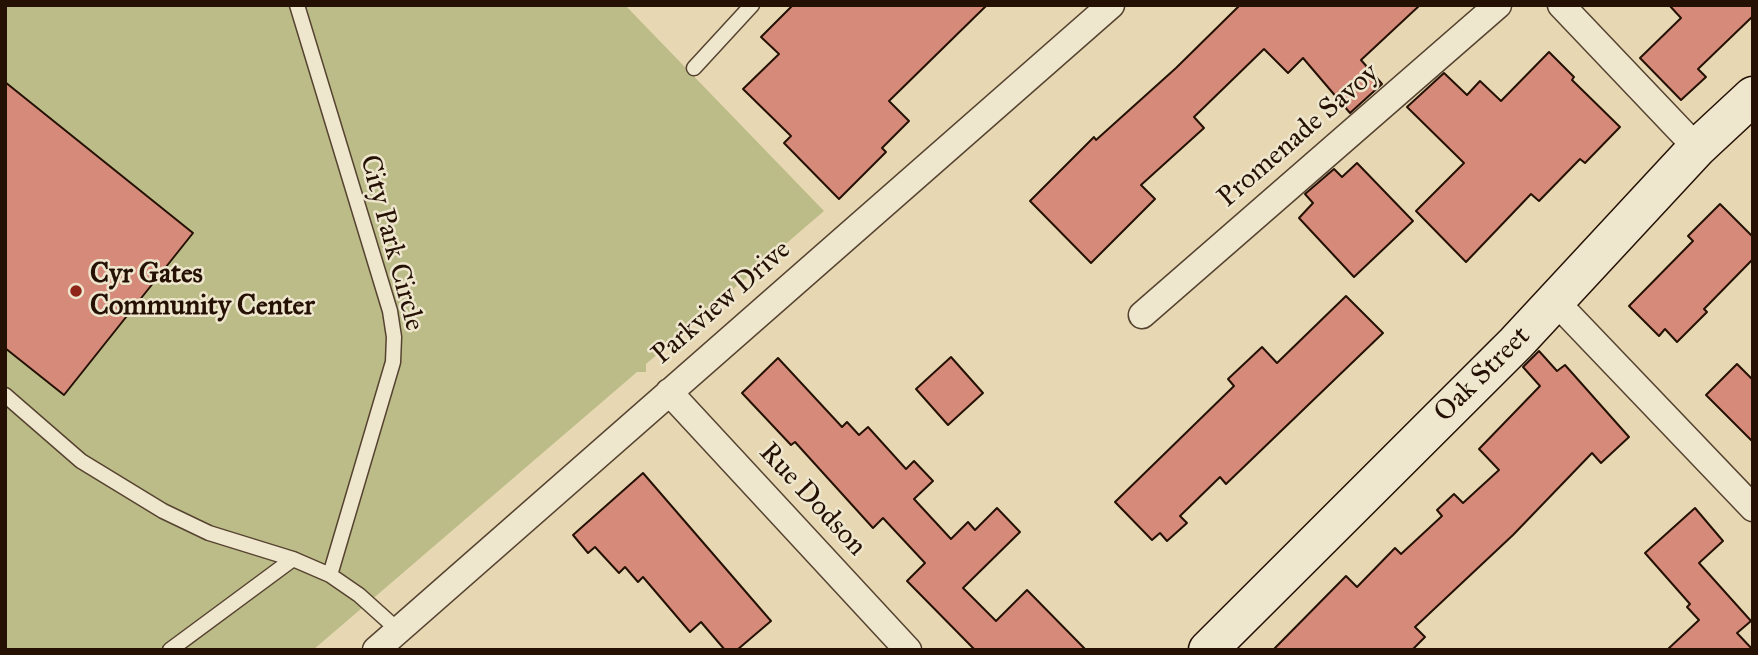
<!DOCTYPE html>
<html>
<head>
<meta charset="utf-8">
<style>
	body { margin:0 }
	#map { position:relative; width:1758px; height:655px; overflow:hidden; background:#e7d8b3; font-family:"IM FELL Great Primer",serif }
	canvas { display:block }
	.frame { position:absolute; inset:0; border:7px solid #241104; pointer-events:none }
</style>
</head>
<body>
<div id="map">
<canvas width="1758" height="655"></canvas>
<div class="frame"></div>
</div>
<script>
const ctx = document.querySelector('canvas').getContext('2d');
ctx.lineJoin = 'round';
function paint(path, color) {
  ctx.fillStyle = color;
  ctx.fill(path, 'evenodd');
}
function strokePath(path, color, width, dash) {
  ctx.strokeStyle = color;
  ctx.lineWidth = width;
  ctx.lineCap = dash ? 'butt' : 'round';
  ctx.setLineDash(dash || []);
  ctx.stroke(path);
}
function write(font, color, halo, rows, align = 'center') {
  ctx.font = font + ' "IM FELL Great Primer",serif';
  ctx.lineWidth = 5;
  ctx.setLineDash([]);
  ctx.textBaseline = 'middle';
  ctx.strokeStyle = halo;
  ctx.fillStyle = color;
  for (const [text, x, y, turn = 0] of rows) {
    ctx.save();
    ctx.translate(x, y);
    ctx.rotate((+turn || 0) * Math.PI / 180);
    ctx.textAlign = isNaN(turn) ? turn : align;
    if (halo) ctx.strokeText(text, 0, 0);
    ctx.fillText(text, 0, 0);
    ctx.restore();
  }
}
paint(new Path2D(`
	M 5,5 L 625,5 L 824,211 L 646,364 L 646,372 L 637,372 L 313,650 L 5,650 Z`), '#bcbc88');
const building = new Path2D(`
	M 793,5 L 987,5 L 889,101 L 909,121 L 882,148 L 886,152 L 839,199 L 784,143 L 791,136 L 743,89 L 779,54 L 761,37 Z
	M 1240,5 L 1420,5 L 1361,60 L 1382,84 L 1350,113 L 1303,58 L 1288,73 L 1264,49 L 1194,117 L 1204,128 L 1141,185 L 1155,199 L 1091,263 L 1030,201 L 1094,137 L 1096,140 L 1176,68 Z
	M 1669,5 L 1753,5 L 1753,16 L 1698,69 L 1706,77 L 1681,100 L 1640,58 L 1681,18 Z
	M 1549,52 L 1574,77 L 1572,80 L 1620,127 L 1585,163 L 1580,159 L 1539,201 L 1531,194 L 1466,262 L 1416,211 L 1464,163 L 1407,107 L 1444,73 L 1467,95 L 1480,81 L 1501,101 Z
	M 5,82 L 193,233 L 64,395 L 5,348 Z
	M 1357,163 L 1413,221 L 1354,277 L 1299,218 L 1313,203 L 1305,194 L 1334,169 L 1342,177 Z
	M 1720,204 L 1753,237 L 1753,259 L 1704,309 L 1707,312 L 1677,342 L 1665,329 L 1659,336 L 1629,306 L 1693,241 L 1688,236 Z
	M 1346,296 L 1383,333 L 1226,484 L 1220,477 L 1180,516 L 1187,523 L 1167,541 L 1160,533 L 1152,540 L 1115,502 L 1234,386 L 1228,379 L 1262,347 L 1277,363 Z
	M 1539,351 L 1557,371 L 1565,365 L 1629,437 L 1601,463 L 1592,453 L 1513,535 L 1415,627 L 1425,637 L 1412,650 L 1273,650 L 1346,576 L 1357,587 L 1395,548 L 1401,554 L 1442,516 L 1437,510 L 1454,494 L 1463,503 L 1499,470 L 1479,449 L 1540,386 L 1523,367 Z
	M 951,357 L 983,393 L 948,425 L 916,389 Z
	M 778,358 L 842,427 L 847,422 L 859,435 L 868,427 L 906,469 L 914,461 L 933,481 L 914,499 L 951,539 L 968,522 L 975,530 L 997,508 L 1020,532 L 963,588 L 996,621 L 1027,590 L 1086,650 L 975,650 L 907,581 L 925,563 L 883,518 L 873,528 L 795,442 L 791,445 L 742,393 Z
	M 1737,364 L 1753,380 L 1753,442 L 1706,395 Z
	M 643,473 L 771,621 L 737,650 L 725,650 L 701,622 L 690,632 L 643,577 L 638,582 L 625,567 L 619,573 L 595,547 L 588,553 L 573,535 Z
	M 1695,508 L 1723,541 L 1699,563 L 1751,621 L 1737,633 L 1753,650 L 1667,650 L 1699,620 L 1687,607 L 1690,604 L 1645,553 Z`);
paint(building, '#d68b7a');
strokePath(building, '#241104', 2);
const service = new Path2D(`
	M 297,5 L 390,311 L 394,337 L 393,362 L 330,575
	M 694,68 L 752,5
	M 5,395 L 81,461 L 163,511 L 209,533 L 293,559 L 330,575 L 359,595 L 398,630
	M 170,650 L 293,559`);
const minor = new Path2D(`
	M 1561,5 L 1697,148
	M 1556,302 L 1753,508
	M 1142,315 L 1498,5
	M 669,392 L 908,650
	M 376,650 L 1111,5`);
const secondary = new Path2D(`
	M 1208,650 L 1516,343 L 1697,148 L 1753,96`);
strokePath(service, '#554330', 17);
strokePath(minor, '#554330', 29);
strokePath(secondary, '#241104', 41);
strokePath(service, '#efe6ce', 14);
strokePath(minor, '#efe6ce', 26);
strokePath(secondary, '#efe6ce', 38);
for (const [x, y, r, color] of [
	[76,291,7,"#8f2418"]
]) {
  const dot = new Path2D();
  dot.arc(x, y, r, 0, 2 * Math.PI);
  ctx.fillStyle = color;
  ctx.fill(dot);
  strokePath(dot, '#efe6ce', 2.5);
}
write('28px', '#241104', '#efe6ce', [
	["Promenade Savoy",1299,136,-41],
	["City Park Circle",391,243,75],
	["Parkview Drive",722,303,-41],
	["Oak Street",1483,375,-45],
	["Rue Dodson",812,500,47]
]);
write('bold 28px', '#241104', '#efe6ce', [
	["Cyr Gates",90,275],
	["Community Center",90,307]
], 'left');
</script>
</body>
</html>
